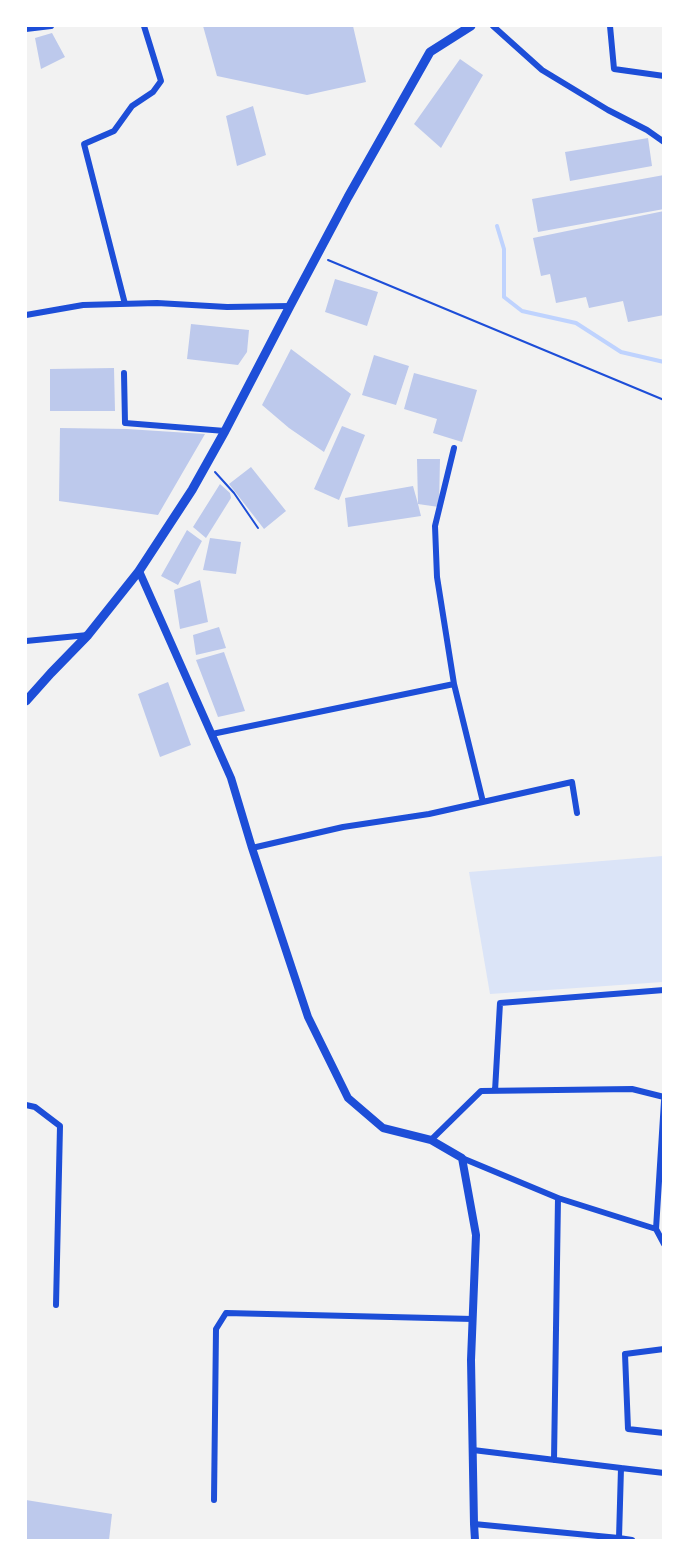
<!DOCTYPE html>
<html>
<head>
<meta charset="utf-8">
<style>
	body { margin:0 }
	#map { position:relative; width:689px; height:1566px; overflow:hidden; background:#f2f2f2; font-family:Poppins,sans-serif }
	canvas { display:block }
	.frame { position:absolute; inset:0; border:27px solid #fff; pointer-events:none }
</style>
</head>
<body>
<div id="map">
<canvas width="689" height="1566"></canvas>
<div class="frame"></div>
</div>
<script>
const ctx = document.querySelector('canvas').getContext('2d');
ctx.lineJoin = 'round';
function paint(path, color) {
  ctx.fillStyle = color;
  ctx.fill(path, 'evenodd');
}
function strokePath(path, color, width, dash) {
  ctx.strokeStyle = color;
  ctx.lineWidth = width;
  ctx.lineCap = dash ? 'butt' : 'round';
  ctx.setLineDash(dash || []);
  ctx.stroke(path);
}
paint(new Path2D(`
	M 663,856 L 663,982 L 490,994 L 469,872 Z`), '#dbe4f7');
strokePath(new Path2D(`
	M 497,226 L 504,249 L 504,297 L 522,311 L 576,323 L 621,352 L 664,362`), '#bfd3fe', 4);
paint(new Path2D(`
	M 203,26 L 353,26 L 366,82 L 307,95 L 217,76 Z
	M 52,33 L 65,57 L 41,69 L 35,38 Z
	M 460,59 L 483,75 L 441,148 L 414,124 Z
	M 253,106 L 266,155 L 237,166 L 226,116 Z
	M 648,138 L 652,166 L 570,181 L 565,152 Z
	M 664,175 L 664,209 L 538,232 L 532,199 Z
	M 664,211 L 664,315 L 628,322 L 623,301 L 589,308 L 586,297 L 556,303 L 550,274 L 541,276 L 533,238 Z
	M 335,279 L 378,292 L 367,326 L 325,312 Z
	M 191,324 L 249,330 L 247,352 L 238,365 L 187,359 Z
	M 291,349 L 351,394 L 324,452 L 289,428 L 262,405 Z
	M 374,355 L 409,366 L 396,405 L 362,395 Z
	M 114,368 L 115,411 L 50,411 L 50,369 Z
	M 414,373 L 477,390 L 462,442 L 433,433 L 437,419 L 404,409 Z
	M 342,426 L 365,435 L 339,500 L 314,489 Z
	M 60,428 L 127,429 L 205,434 L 158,515 L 59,501 Z
	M 417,459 L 440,459 L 439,507 L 418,504 L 421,516 L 348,527 L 345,498 L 413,486 L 418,504 Z
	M 251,467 L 286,511 L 264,529 L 229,484 Z
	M 220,484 L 230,493 L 231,498 L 206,538 L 193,527 Z
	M 187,530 L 202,541 L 178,585 L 161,576 Z
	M 210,538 L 241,542 L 236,574 L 203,570 Z
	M 200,580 L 208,622 L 180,629 L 174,590 Z
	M 219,627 L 226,648 L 196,655 L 193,635 Z
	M 224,652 L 245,711 L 218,717 L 196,660 Z
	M 168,682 L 191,745 L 160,757 L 138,694 Z
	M 26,1500 L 112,1514 L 109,1540 L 26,1540 Z`), '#bdc9ec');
strokePath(new Path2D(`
	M 328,260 L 664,400
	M 215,472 L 234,493 L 258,528`), '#1d4ed8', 2);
strokePath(new Path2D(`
	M 493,26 L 542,70 L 608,110 L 647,130 L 664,142
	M 610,26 L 614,69 L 664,76
	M 26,29 L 51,26
	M 125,304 L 84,144 L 114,131 L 132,106 L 153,92 L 161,81 L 144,26
	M 26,315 L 83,305 L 157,303 L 227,307 L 290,306
	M 124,373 L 125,423 L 225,431
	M 26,641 L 88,635
	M 454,684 L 437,577 L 435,526 L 454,448
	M 212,734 L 454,684 L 483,802
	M 252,848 L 343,827 L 429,814 L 572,782 L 577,813
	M 495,1091 L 500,1003 L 664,990
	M 26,1105 L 35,1107 L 60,1126 L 56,1305
	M 431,1140 L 481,1091 L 632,1089 L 664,1097
	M 462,1158 L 558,1198 L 656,1229 L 664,1244
	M 656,1229 L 664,1101
	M 664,1349 L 625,1354 L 628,1429 L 664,1433
	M 473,1450 L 621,1468
	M 554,1460 L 558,1198
	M 214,1500 L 216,1329 L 226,1313 L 473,1319
	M 474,1524 L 619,1538 L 621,1468 L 664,1473
	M 619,1538 L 632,1540`), '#1d4ed8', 6);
strokePath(new Path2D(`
	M 139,571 L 231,778 L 252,848 L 308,1017 L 348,1098 L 383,1128 L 431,1140 L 462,1158 L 476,1235 L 471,1360 L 474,1524 L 475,1540`), '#1d4ed8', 8);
strokePath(new Path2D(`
	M 26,701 L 51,673 L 88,635 L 139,571 L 192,490 L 225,431 L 290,306 L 348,197 L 430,52 L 471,26`), '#1d4ed8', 9);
</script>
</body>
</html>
